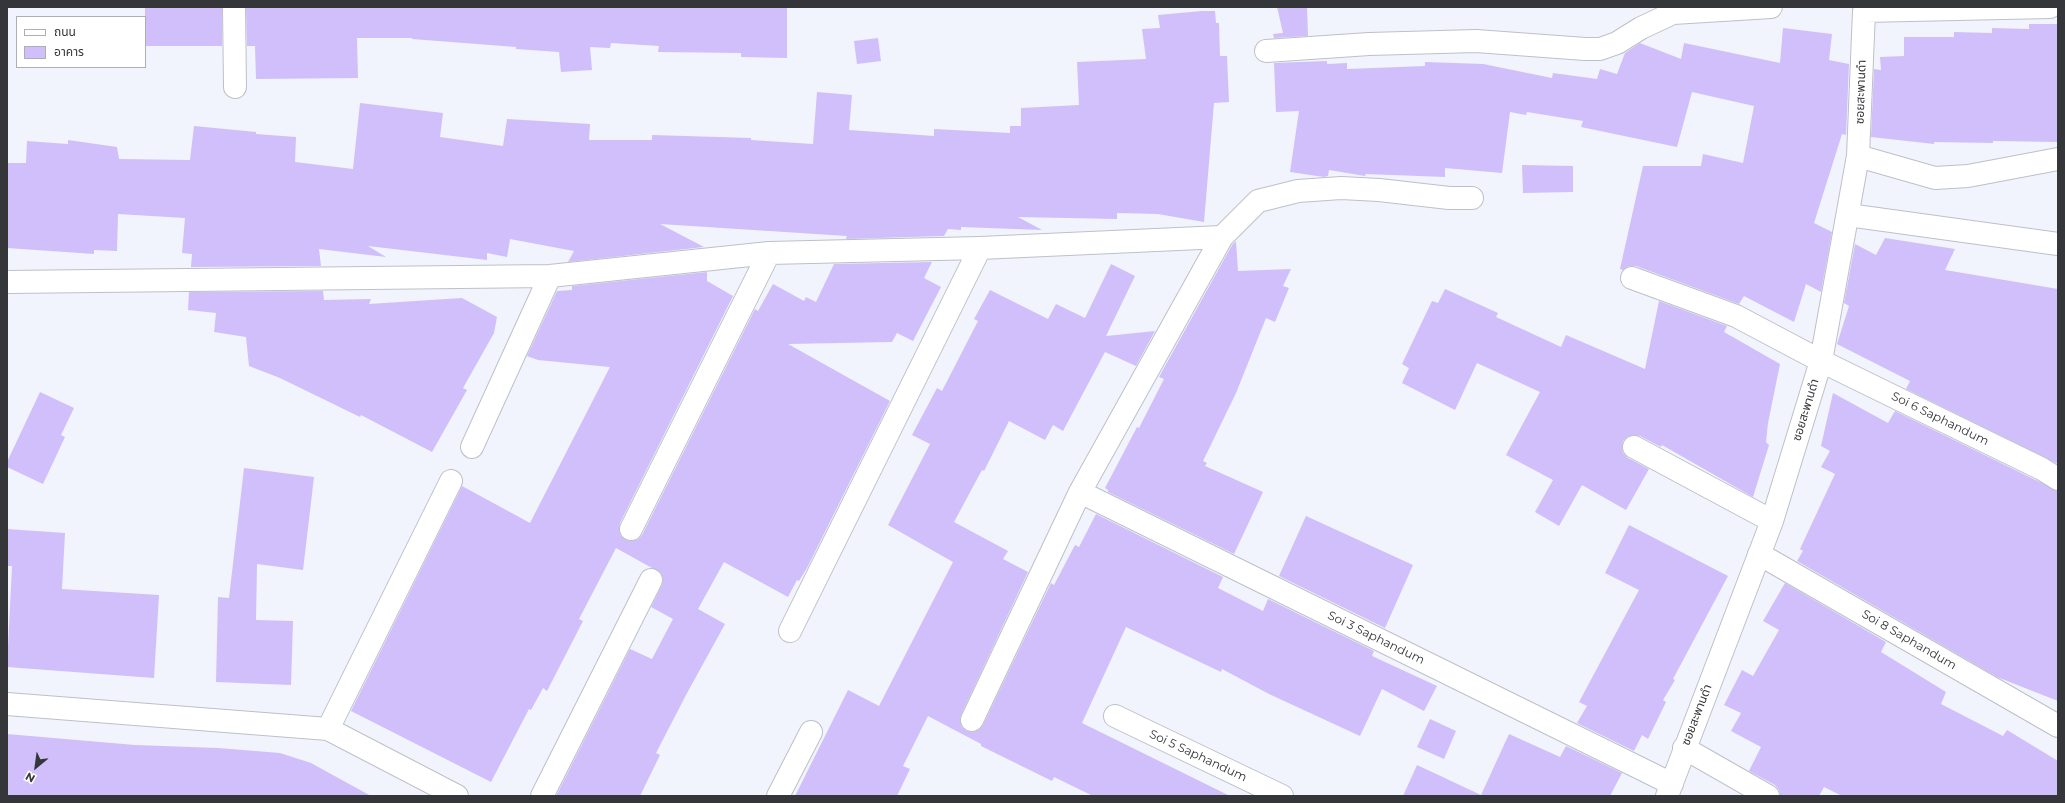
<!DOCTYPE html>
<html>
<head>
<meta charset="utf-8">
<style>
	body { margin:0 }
	#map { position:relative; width:2065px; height:803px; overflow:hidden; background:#f1f4fc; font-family:Montserrat,"Noto Sans Thai",sans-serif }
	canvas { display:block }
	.frame { position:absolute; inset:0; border:8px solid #353639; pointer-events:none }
	.legend { position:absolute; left:16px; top:16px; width:130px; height:52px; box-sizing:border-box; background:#fff; border:1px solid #aeafb0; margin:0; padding:5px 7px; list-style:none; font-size:12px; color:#353639 }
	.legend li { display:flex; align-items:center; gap:8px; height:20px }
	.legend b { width:20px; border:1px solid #aeafb0 }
	.north { position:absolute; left:16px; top:747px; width:40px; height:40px; -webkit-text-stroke:3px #fff; paint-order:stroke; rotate:209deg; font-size:11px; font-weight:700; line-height:16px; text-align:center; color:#353639 }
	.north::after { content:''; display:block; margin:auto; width:14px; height:18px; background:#353639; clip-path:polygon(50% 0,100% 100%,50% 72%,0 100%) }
</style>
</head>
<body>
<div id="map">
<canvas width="2065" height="803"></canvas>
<div class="frame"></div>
<ul class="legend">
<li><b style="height:5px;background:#fff"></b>ถนน</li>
<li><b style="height:11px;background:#d0bffa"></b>อาคาร</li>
</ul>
<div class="north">N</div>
</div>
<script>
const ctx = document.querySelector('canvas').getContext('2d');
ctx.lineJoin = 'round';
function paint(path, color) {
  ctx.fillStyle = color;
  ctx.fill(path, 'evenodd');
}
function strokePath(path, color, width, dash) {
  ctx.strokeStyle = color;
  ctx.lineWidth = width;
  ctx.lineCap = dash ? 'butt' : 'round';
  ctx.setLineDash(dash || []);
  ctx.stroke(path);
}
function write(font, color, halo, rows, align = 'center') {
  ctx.font = font + ' Montserrat,"Noto Sans Thai",sans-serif';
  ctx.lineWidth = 3.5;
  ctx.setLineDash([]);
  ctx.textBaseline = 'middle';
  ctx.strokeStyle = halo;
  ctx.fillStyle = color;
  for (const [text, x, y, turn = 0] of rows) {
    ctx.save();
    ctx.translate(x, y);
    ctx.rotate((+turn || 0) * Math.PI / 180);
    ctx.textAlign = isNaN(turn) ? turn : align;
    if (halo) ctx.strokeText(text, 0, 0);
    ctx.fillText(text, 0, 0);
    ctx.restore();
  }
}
paint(new Path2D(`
	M 145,7 L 222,7 L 222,46 L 145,46 Z
	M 246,7 L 787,7 L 787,58 L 741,57 L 741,53 L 658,52 L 659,46 L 611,43 L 610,48 L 590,47 L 592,70 L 561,72 L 559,52 L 516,49 L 516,47 L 412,39 L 412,38 L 357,38 L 358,78 L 256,79 L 255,46 L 247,46 Z
	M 1277,7 L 1307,7 L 1308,36 L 1274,38 L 1273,34 L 1283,33 Z
	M 1202,11 L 1215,11 L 1216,23 L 1219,23 L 1220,56 L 1227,56 L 1229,102 L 1214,103 L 1204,222 L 1158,214 L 1117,213 L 1117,219 L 1018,217 L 1042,230 L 961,227 L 961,230 L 948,229 L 944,236 L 846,239 L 847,236 L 660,224 L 704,247 L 568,262 L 574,251 L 510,239 L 507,257 L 487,253 L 487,260 L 368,246 L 386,257 L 319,249 L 321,266 L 191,267 L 192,254 L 182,253 L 185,218 L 118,214 L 117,251 L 94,250 L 94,254 L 7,248 L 7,163 L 26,163 L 27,141 L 68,144 L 68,140 L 117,147 L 119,159 L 190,160 L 194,126 L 256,132 L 256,134 L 296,137 L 295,162 L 353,169 L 360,103 L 443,113 L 440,137 L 503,146 L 507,119 L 590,124 L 589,140 L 652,140 L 652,135 L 751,138 L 751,140 L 813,144 L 817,92 L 852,95 L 849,130 L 934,136 L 934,129 L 1010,133 L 1010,126 L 1021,126 L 1021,108 L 1079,105 L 1077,62 L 1146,59 L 1142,29 L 1160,28 L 1158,15 Z
	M 2029,24 L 2058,24 L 2058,142 L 1993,141 L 1993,143 L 1934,142 L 1934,144 L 1871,137 L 1874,69 L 1881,70 L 1880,57 L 1904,56 L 1904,37 L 1954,37 L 1954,32 L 1992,33 L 1992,28 L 2029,29 Z
	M 1783,28 L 1832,34 L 1829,60 L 1849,64 L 1846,135 L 1842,134 L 1814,223 L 1832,232 L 1821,292 L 1806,284 L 1794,322 L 1744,296 L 1739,304 L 1636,266 L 1629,266 L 1623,270 L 1620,269 L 1643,166 L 1701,166 L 1703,154 L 1743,163 L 1754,106 L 1692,92 L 1677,147 L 1581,127 L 1583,121 L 1527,112 L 1526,115 L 1510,112 L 1502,173 L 1445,168 L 1445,177 L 1366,174 L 1365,176 L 1329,170 L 1328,176 L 1324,177 L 1290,172 L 1299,111 L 1276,112 L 1274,63 L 1327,61 L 1327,64 L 1347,63 L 1347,69 L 1425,66 L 1425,62 L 1483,64 L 1552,78 L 1553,73 L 1597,79 L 1600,69 L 1617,74 L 1625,53 L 1640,43 L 1681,59 L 1684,43 L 1780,63 Z
	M 878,38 L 881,61 L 857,64 L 854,41 Z
	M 1522,165 L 1573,166 L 1573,192 L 1523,193 Z
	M 1885,238 L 1955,249 L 1945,270 L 2058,289 L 2058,464 L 1906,389 L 1910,381 L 1837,344 L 1849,306 L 1844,303 L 1855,244 L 1876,255 Z
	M 1236,241 L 1238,271 L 1291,269 L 1283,286 L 1289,288 L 1275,322 L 1266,318 L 1236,393 L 1203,461 L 1207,463 L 1205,466 L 1263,492 L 1234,554 L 1108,492 L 1108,490 L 1105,488 L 1137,427 L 1139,428 L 1164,379 L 1159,377 L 1232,245 Z
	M 932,262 L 924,278 L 941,287 L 913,341 L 897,333 L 892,342 L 788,344 L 890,401 L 807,568 L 799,581 L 797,580 L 788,597 L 724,562 L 698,609 L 725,624 L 686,695 L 656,753 L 660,755 L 640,796 L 556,796 L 630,649 L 652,659 L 673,619 L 651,607 L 662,585 L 663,579 L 661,573 L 616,548 L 579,619 L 583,621 L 547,691 L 543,688 L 531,710 L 529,709 L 491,782 L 351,711 L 462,486 L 530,523 L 610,367 L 538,360 L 527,356 L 557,291 L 572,290 L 572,286 L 707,272 L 707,281 L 733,296 L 620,523 L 619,530 L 621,536 L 626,540 L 632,541 L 638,539 L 642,535 L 755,309 L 758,311 L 773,284 L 804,301 L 806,297 L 816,302 L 834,264 Z
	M 1111,264 L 1135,276 L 1106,336 L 1155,331 L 1136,366 L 1105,352 L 1063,431 L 1053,425 L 1045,440 L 1009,421 L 984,471 L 982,470 L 954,522 L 1008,551 L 1003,559 L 1028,572 L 961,715 L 960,721 L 962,727 L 967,731 L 973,732 L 979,730 L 983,725 L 1051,583 L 1054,585 L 1075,545 L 1079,547 L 1096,514 L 1223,577 L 1218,588 L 1263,611 L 1268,599 L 1374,651 L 1372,656 L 1437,686 L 1424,711 L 1382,689 L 1360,736 L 1269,694 L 1222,669 L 1221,672 L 1126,627 L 1082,723 L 1230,796 L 1093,796 L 1054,777 L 1052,781 L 981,746 L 981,744 L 928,716 L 903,766 L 910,769 L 897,796 L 795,796 L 848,690 L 879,706 L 953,562 L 888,525 L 930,444 L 912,435 L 937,388 L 942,391 L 978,321 L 974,319 L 990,290 L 1048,319 L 1056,304 L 1085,318 Z
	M 1445,289 L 1498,313 L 1496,317 L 1561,347 L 1566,335 L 1645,369 L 1659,301 L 1727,326 L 1724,332 L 1780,364 L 1768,423 L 1766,442 L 1769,445 L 1753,497 L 1662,445 L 1661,447 L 1640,436 L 1633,435 L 1627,437 L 1623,441 L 1622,447 L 1623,453 L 1628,458 L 1649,469 L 1626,510 L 1582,485 L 1559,526 L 1535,512 L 1553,480 L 1506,455 L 1540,392 L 1477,363 L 1455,410 L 1402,383 L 1409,368 L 1402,364 L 1432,301 L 1438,303 Z
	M 323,291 L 324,300 L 371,299 L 369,304 L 462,298 L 497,317 L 494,333 L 463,388 L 467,390 L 432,452 L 361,415 L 360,417 L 280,378 L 249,366 L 246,337 L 214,332 L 216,313 L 188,310 L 189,292 Z
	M 40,392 L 74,408 L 61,435 L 65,437 L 43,484 L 7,467 L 7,462 Z
	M 1833,393 L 1888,423 L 1895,411 L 2058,491 L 2058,701 L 1997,677 L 1797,561 L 1803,551 L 1800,549 L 1835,474 L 1821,467 L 1830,451 L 1821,446 Z
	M 244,468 L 314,477 L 303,570 L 257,564 L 256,620 L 293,621 L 291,685 L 216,682 L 218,597 L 229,598 Z
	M 1306,516 L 1413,565 L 1385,628 L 1279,576 Z
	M 1629,525 L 1728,576 L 1673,679 L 1675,680 L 1663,700 L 1666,702 L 1648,739 L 1642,735 L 1634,751 L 1577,723 L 1587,706 L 1579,702 L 1639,590 L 1605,573 Z
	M 7,529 L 65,533 L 62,589 L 159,595 L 154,678 L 7,667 L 12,566 L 7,566 Z
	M 1785,583 L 1886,642 L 1881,652 L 1946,692 L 1941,704 L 2003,736 L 2007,730 L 2058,761 L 2058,796 L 1842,796 L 1824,787 L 1819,796 L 1780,796 L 1779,790 L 1775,785 L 1749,771 L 1761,747 L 1731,731 L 1741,713 L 1724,705 L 1742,670 L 1753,676 L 1779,630 L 1763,621 Z
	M 1430,719 L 1456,731 L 1444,759 L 1417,747 Z
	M 7,734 L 135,745 L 218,748 L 280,753 L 311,763 L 371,796 L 7,796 Z
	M 1509,734 L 1560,757 L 1566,746 L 1622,773 L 1610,796 L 1403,796 L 1417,765 L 1481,795 Z`), '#d0bffa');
const minor = new Path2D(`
	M 234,7 L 235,87
	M 1864,11 L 2050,7
	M 1266,51 L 1369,44 L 1476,41 L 1585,49 L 1600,49 L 1617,43 L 1641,28 L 1673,13 L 1771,7
	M 1858,156 L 1935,178 L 1968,176 L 2058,159
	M 1848,215 L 2058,244
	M 1632,278 L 1736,316 L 1821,361 L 2042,469 L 2058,479
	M 7,282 L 550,276 L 769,253 L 980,248 L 1222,237
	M 472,447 L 550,276
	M 1634,447 L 1772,521
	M 1080,492 L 1672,784
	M 631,529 L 769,253
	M 1759,554 L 2058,726
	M 790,631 L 980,248
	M 7,704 L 328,729 L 457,796
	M 1115,716 L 1282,796
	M 972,720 L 1080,492 L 1222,237 L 1258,201 L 1298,191 L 1341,188 L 1379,190 L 1449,198 L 1472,198
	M 328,729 L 451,481
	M 1684,748 L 1768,796
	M 542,796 L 651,580
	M 778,796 L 811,732
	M 1667,796 L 1772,521 L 1821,361 L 1858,156 L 1864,11 L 1867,7`);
strokePath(minor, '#bdc0c8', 24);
strokePath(minor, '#fff', 22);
write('12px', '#353639', '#fff', [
	["ซอยสะพานดำ",1861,92,-88],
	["ซอยสะพานดำ",1806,410,-73],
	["Soi 6 Saphandum",1940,419,26],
	["Soi 3 Saphandum",1376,638,26],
	["Soi 8 Saphandum",1909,640,30],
	["ซอยสะพานดำ",1697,715,-69],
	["Soi 5 Saphandum",1198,756,25]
]);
</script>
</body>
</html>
